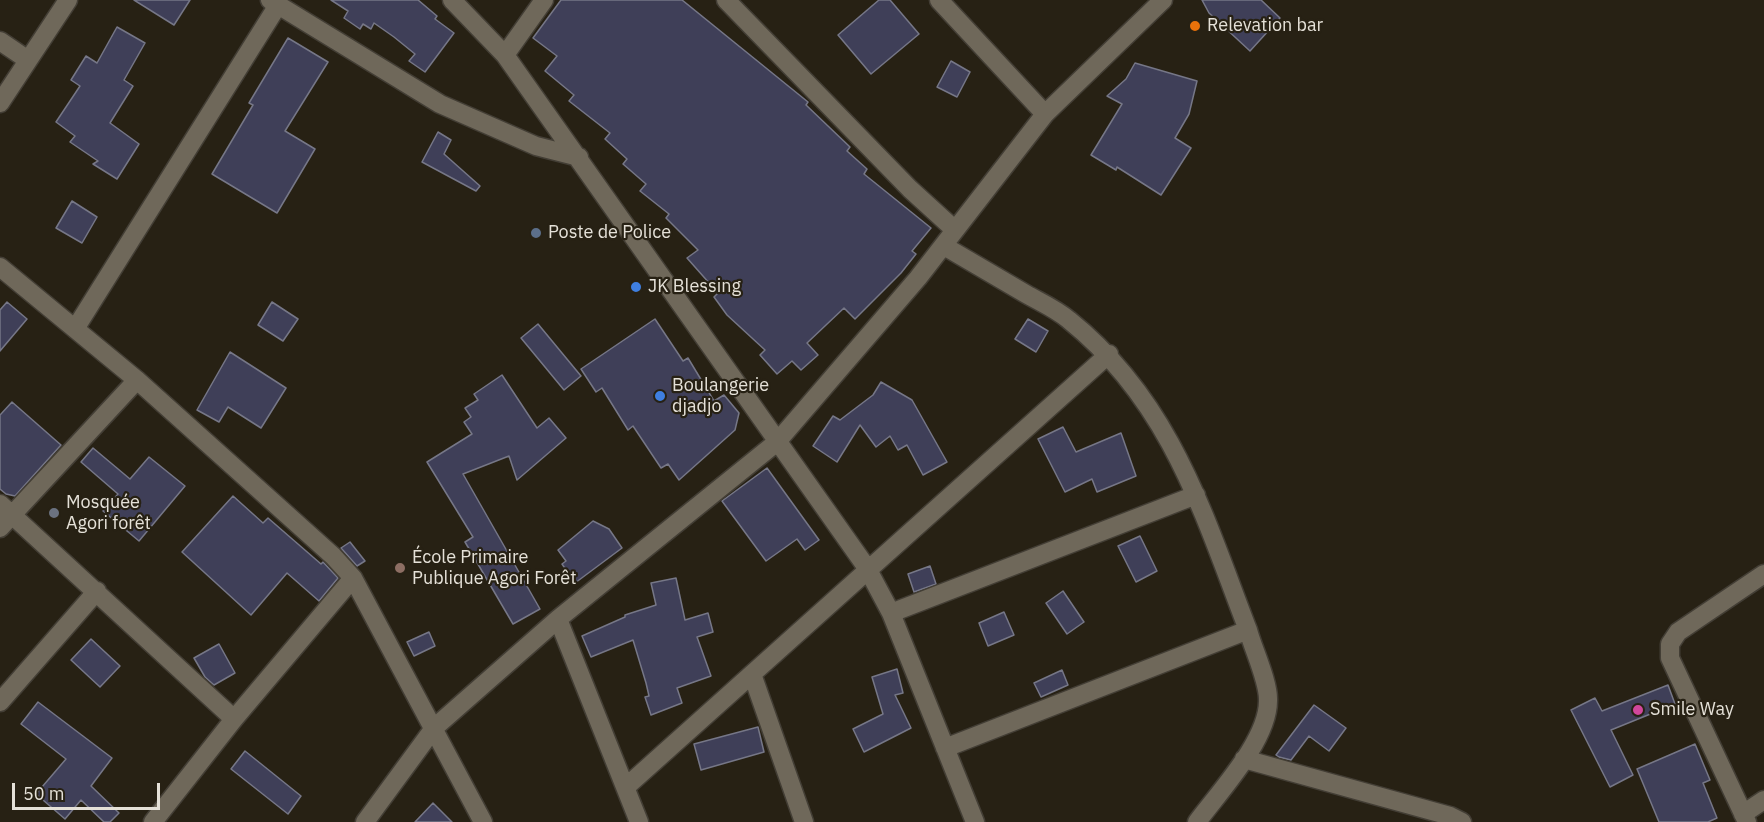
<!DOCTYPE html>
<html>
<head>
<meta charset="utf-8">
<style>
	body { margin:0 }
	#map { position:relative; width:1764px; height:822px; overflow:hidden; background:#272114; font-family:"IBM Plex Sans",sans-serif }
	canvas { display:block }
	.scale { position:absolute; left:12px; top:783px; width:148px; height:27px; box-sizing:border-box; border:3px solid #e5e1d8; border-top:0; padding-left:8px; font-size:18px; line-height:21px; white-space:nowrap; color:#e5e1d8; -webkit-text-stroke:4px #272114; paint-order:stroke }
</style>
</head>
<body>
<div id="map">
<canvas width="1764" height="822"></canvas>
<div class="scale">50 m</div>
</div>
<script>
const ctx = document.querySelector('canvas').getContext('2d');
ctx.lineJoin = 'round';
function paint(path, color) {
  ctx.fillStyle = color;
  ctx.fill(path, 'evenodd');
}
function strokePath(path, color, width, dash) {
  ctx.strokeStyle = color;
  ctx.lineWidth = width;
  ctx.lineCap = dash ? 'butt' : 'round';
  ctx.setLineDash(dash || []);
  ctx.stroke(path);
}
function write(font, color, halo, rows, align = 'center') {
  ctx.font = font + ' "IBM Plex Sans",sans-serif';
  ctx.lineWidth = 4.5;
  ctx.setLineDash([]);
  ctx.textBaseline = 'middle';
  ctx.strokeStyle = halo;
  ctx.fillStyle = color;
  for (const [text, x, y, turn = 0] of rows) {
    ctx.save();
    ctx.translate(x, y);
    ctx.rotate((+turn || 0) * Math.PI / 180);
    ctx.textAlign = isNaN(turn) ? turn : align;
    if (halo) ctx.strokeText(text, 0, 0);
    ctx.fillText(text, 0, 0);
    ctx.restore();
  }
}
const building = new Path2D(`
	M 134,0 L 190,0 L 174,25 Z
	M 331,0 L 418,0 L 437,16 L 435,19 L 454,33 L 425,72 L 409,61 L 415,54 L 394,37 L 374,23 L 371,29 L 363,24 L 360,29 L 344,18 L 348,11 Z
	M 561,0 L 682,0 L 808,102 L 806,105 L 850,147 L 847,151 L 867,169 L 864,174 L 931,228 L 912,251 L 916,254 L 901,273 L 855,319 L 844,308 L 807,343 L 818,355 L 801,370 L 792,361 L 777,374 L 760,355 L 765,350 L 727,315 L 714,297 L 718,293 L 687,258 L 698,250 L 666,218 L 669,214 L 640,191 L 646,184 L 623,164 L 627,159 L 605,139 L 610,133 L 569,101 L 574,95 L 545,71 L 557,56 L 533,38 Z
	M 879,0 L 890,0 L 919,34 L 871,74 L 838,35 Z
	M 1202,0 L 1261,0 L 1280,18 L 1250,51 L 1209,13 Z
	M 117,27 L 145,43 L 124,80 L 133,86 L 110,123 L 139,144 L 117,179 L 93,164 L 98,161 L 70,142 L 75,136 L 56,122 L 80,86 L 71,80 L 86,56 L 97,63 Z
	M 288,38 L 328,62 L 285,131 L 315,149 L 277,213 L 212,174 L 253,105 L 249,103 Z
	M 951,61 L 970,72 L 957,97 L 937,87 Z
	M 1135,63 L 1197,81 L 1189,114 L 1175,138 L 1191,148 L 1161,195 L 1117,167 L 1116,170 L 1091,155 L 1122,104 L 1107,96 L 1126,79 Z
	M 438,132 L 451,140 L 444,154 L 480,186 L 476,191 L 422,162 Z
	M 72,201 L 97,217 L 82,243 L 56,228 Z
	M 7,302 L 27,319 L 0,351 L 0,310 Z
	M 272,302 L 298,319 L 283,341 L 258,325 Z
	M 655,319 L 683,361 L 688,358 L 714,401 L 724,395 L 739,413 L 735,430 L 679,480 L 668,464 L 661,468 L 633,426 L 628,430 L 602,388 L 596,392 L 581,369 Z
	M 1028,319 L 1048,331 L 1036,352 L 1015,339 Z
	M 538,324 L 581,376 L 564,390 L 521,338 Z
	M 230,352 L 286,388 L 261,428 L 228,407 L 219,422 L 197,410 Z
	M 502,375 L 537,428 L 549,418 L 566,438 L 517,480 L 509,456 L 463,474 L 540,609 L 513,624 L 465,542 L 473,537 L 427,462 L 472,434 L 464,422 L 471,417 L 465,408 L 478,400 L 474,394 Z
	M 881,382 L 912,400 L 947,462 L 923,475 L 907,445 L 898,450 L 890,436 L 876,447 L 860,425 L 837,462 L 813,446 L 833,416 L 840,420 L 873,395 Z
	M 12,402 L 61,445 L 15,496 L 6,494 L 0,489 L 0,415 Z
	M 1063,427 L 1076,452 L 1121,433 L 1136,476 L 1097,492 L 1092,479 L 1065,492 L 1038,439 Z
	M 93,448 L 130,479 L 149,457 L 185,486 L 139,541 L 103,511 L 118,494 L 81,462 Z
	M 767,468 L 819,540 L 805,550 L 797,539 L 766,561 L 722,501 Z
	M 233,496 L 263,523 L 268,518 L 321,564 L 323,562 L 338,578 L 319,601 L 287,573 L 251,615 L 182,552 Z
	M 593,521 L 609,529 L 622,548 L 575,583 L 562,564 L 566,561 L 558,550 Z
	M 1140,536 L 1157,571 L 1136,582 L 1118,546 Z
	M 350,542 L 365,561 L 357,566 L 341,548 Z
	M 930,566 L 936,584 L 914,592 L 908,574 Z
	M 676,578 L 685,620 L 708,613 L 713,632 L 697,637 L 711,676 L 677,688 L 682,703 L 651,715 L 645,697 L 649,696 L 646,683 L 633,640 L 591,657 L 582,636 L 625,617 L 625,615 L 656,605 L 651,583 Z
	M 1063,591 L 1084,622 L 1067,634 L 1046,603 Z
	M 1004,612 L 1014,635 L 988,646 L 979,623 Z
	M 429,632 L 435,646 L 414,656 L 407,642 Z
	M 91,639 L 120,666 L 100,687 L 71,660 Z
	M 219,644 L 235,673 L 214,685 L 205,677 L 194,658 Z
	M 897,669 L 903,693 L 895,695 L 911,728 L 864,752 L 853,729 L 883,714 L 872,677 Z
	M 1062,670 L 1068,685 L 1041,697 L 1034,683 Z
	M 1668,685 L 1675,704 L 1611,730 L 1633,775 L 1610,787 L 1571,710 L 1595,698 L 1602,711 Z
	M 38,702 L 112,758 L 91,786 L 119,813 L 110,822 L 104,822 L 81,800 L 65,819 L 36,794 L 66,759 L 21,724 Z
	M 1314,705 L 1346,728 L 1329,751 L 1309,736 L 1291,760 L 1279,757 L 1276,755 Z
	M 758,727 L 764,752 L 701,770 L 694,744 Z
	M 1695,744 L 1710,780 L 1703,783 L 1717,818 L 1708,822 L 1659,822 L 1637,769 Z
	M 245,751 L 301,796 L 288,814 L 231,769 Z
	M 433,803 L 452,822 L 415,822 Z`);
paint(building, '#3f3f58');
strokePath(building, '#767787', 1.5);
const minor = new Path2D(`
	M 270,0 L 440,104 L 536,146 L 579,157
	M 452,0 L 505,55 L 867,568 L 891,613 L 975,822
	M 726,0 L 910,189 L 955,230
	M 939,0 L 1045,114
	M 0,41 L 28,60
	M 505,55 L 544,0
	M 0,103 L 68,0
	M 944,246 C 971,262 999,278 1026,294 C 1040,302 1056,309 1069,320 C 1171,402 1203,513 1248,630
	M 0,267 L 137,380 L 333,556 L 353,578 L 483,822
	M 75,329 L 278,5
	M 0,504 L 234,719
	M 0,528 L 137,380
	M 891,613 L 1196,495
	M 558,619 L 639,822
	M 752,674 L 804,822
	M 0,702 L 97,591
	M 945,748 L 1248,630 C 1253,649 1269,682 1268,701 C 1268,740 1220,791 1197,822
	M 1244,759 L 1450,816 L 1462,822
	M 627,786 L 1109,354
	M 1743,814 L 1764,800
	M 153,822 L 234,719 L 353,578
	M 365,822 L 434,728 L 558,619 L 777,442 L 918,278 L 1045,114 L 1163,0
	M 1747,822 L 1670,658 L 1670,644 L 1678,632 L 1764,574`);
strokePath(minor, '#433e35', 21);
strokePath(minor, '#6f685a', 18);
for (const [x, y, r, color] of [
	[1195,26,6,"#e8710a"],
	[536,233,6,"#5c6f8a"],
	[636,287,6,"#3f7fe0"],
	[660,396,6,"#3f7fe0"],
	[54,513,6,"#6b7280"],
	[400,568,6,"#8d6e63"],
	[1638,710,6,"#d1479c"]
]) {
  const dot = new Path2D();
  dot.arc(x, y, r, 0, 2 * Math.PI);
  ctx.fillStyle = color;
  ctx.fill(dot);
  strokePath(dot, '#272114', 2);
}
write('18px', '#e5e1d8', '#272114', [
	["Relevation bar",1207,26],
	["Poste de Police",548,233],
	["JK Blessing",648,287],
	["Boulangerie",672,386],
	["djadjo",672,407],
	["Mosquée",66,503],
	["Agori forêt",66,524],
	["École Primaire",412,558],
	["Publique Agori Forêt",412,579],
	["Smile Way",1650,710]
], 'left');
</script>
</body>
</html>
